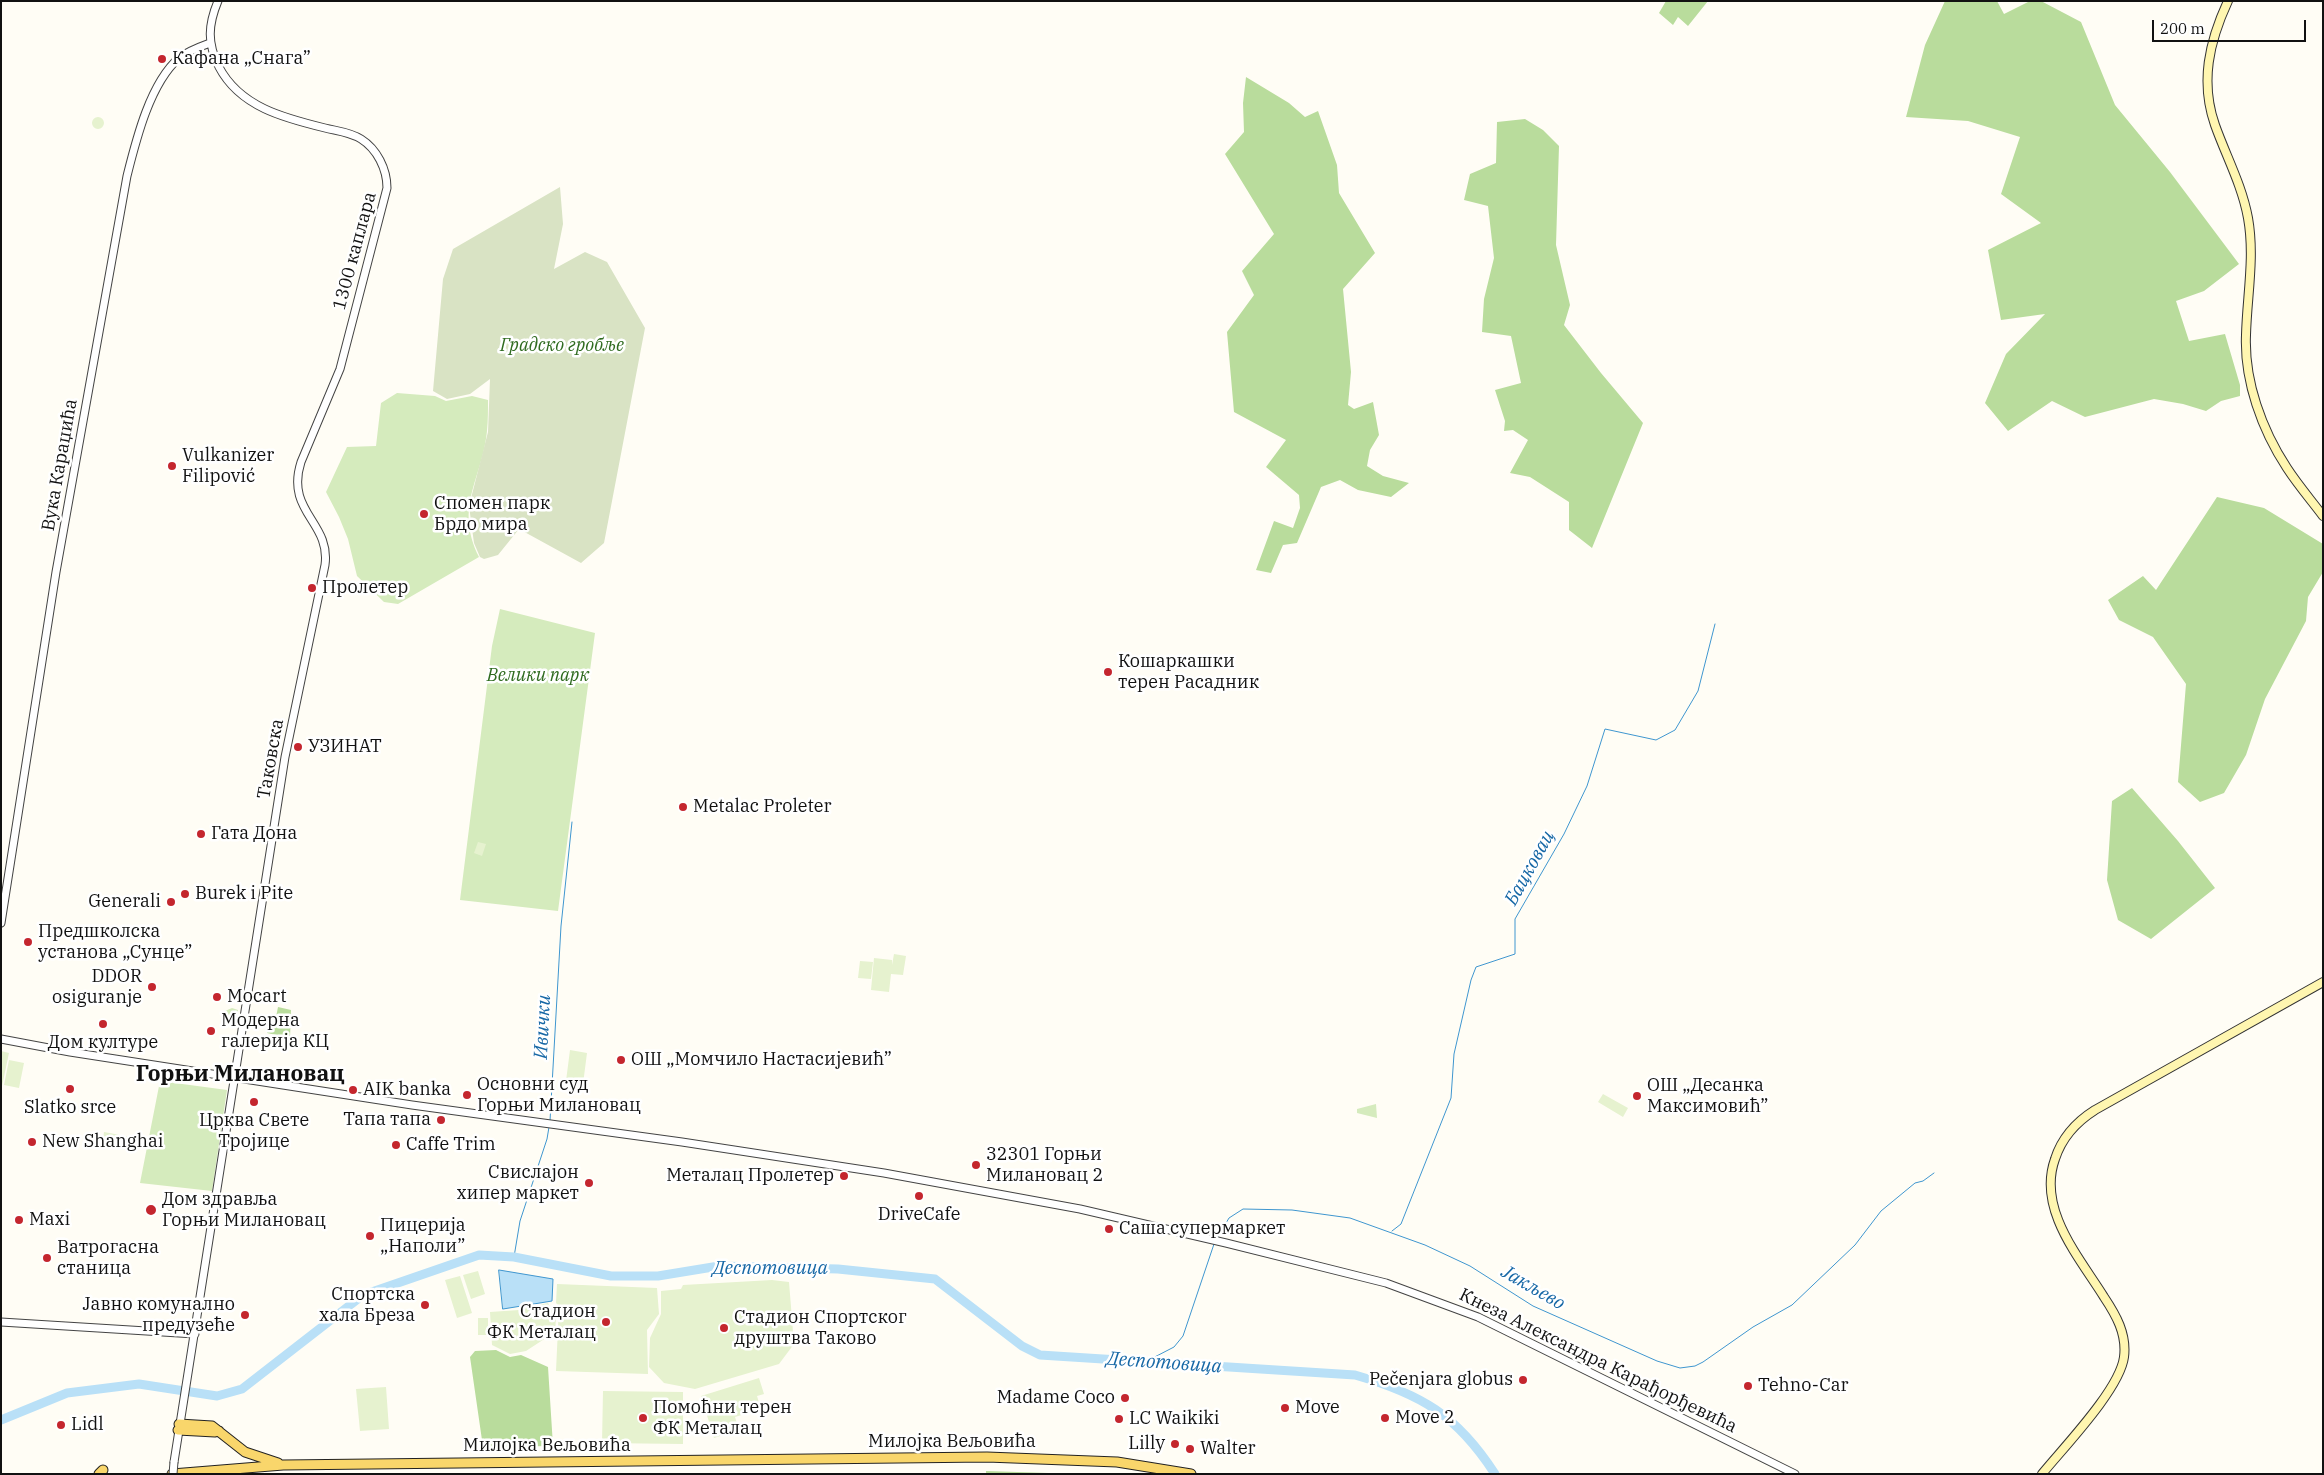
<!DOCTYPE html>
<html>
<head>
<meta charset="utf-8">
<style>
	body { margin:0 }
	#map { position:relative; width:2324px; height:1475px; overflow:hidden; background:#fffdf5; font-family:"IBM Plex Serif",serif }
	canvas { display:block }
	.frame { position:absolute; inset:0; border:2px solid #111; pointer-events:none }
	.scale { position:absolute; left:2152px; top:20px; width:154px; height:22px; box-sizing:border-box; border:2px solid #111; border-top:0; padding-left:6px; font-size:15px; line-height:18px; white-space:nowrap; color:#111; -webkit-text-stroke:4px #fff; paint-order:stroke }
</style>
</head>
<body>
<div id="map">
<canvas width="2324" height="1475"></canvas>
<div class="frame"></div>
<div class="scale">200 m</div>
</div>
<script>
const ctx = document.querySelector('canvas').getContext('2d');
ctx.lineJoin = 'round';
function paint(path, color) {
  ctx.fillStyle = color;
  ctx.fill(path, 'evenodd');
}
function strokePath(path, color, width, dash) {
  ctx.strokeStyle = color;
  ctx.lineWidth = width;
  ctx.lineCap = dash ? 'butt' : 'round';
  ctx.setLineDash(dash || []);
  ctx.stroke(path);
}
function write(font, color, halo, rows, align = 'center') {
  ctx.font = font + ' "IBM Plex Serif",serif';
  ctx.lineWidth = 5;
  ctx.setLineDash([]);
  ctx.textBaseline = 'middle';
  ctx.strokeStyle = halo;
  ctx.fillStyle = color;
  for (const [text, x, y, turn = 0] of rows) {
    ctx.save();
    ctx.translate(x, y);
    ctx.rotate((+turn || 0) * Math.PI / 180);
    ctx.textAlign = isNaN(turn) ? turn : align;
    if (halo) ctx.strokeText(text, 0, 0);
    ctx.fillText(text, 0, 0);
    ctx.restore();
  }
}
paint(new Path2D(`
	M 397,393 L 435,396 L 446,401 L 472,396 L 488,400 C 488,410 488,420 487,431 C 482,480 454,506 479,557 L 398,604 L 384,602 L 357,576 L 348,539 L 339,517 L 326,492 L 347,447 L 376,446 L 381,403 Z
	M 500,609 L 595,633 L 558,911 L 460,900 L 492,646 Z
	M 232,1008 L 238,1010 L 237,1022 L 229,1020 L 225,1011 Z
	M 160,1081 L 227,1090 L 212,1191 L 140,1183 Z
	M 1376,1104 L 1377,1118 L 1357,1113 L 1357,1109 Z`), '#d5ebbd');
paint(new Path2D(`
	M 1666,1 L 1708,1 L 1688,26 L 1678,17 L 1673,25 L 1659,13 Z
	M 1945,1 L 1997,1 L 2004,14 L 2030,1 L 2041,1 L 2081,22 L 2115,105 L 2170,172 L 2239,264 L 2204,291 L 2176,301 L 2189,341 L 2225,334 L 2240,385 L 2240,396 L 2221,401 L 2206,411 L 2183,404 L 2154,399 L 2085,417 L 2052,401 L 2008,431 L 1985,403 L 2006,354 L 2045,314 L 2001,320 L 1988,250 L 2041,223 L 2001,194 L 2020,137 L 1968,121 L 1906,117 L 1925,45 Z
	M 1246,77 L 1289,103 L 1305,117 L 1318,111 L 1337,165 L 1339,193 L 1375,253 L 1343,289 L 1351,372 L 1348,405 L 1354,409 L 1373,402 L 1379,435 L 1370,450 L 1367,466 L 1383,476 L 1409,483 L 1391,497 L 1358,490 L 1340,480 L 1321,487 L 1297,543 L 1283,545 L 1271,573 L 1256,570 L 1274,521 L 1293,528 L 1300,508 L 1299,495 L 1266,467 L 1286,440 L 1234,412 L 1227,332 L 1254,295 L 1242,271 L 1274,234 L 1225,154 L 1244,132 L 1243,103 Z
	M 1525,119 L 1543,130 L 1559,146 L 1556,245 L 1570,305 L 1564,325 L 1601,373 L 1643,423 L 1592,548 L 1569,530 L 1569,502 L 1530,477 L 1510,473 L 1528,440 L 1513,430 L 1504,431 L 1505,421 L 1495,390 L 1521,383 L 1511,336 L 1482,332 L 1484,299 L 1494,258 L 1488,206 L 1464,200 L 1470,174 L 1496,163 L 1497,122 Z
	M 2217,497 L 2264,508 L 2323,544 L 2323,572 L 2308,597 L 2306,621 L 2265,699 L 2246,755 L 2224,793 L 2200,802 L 2178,782 L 2186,684 L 2153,637 L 2119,620 L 2108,600 L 2143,576 L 2156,590 Z
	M 2132,788 L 2178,841 L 2215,888 L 2151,939 L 2118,920 L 2107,880 L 2112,801 Z
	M 278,1007 L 291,1010 L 290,1038 L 267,1033 L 271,1016 L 276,1017 Z
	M 496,1350 L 510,1357 L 521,1355 L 548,1367 L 553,1446 L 483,1447 L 470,1357 L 475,1351 Z
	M 986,1471 L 1080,1474 L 986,1474 Z`), '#b9dc9c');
paint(new Path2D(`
	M 560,187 L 563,224 L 554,269 L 585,252 L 607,262 L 645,328 L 604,543 L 581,563 L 519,529 L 498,555 L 484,559 L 480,557 L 474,543 L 469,506 L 488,432 L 490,379 L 470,394 L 447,399 L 433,391 L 443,279 L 453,249 Z`), '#d9e3c4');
paint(new Path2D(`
	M92 123a6 6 0 1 1 12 0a6 6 0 1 1-12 0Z
	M1102 672a6 6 0 1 1 12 0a6 6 0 1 1-12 0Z
	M 478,842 L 486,844 L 482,856 L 474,853 Z
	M 894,954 L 906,956 L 903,975 L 891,974 L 889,992 L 871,990 L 874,958 L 892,960 L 892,965 Z
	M 860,961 L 873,962 L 871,979 L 858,978 Z
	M 570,1050 L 587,1053 L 583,1084 L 566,1081 Z
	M 1,1051 L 9,1053 L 2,1086 L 1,1086 Z
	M 9,1060 L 24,1063 L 19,1088 L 4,1085 Z
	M 1603,1094 L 1628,1108 L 1623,1117 L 1598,1102 Z
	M 104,1132 L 136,1138 L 134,1151 L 102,1146 Z
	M 478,1271 L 485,1294 L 471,1299 L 463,1275 Z
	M 460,1276 L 472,1313 L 457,1318 L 445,1280 Z
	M 772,1280 L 789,1282 L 794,1344 L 779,1364 L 695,1389 L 664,1383 L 649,1367 L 650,1338 L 661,1314 L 661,1291 L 681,1289 L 683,1285 Z
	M 557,1284 L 657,1288 L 659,1314 L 647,1330 L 648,1374 L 556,1371 L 559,1306 L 556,1303 Z
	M 548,1303 L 556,1318 L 555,1332 L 526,1351 L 510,1354 L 492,1345 L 490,1312 L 519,1310 Z
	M 478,1318 L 488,1318 L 488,1335 L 478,1335 Z
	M 759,1378 L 764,1394 L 757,1396 L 761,1409 L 735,1417 L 739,1430 L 714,1438 L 701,1396 Z
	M 386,1387 L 389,1429 L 360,1431 L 356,1389 Z
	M 603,1391 L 683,1392 L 683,1444 L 602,1443 Z`), '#e6f2cf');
const water = new Path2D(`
	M 499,1270 L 553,1279 L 552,1301 L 503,1309 Z`);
paint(water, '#b9e0f7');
strokePath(water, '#3f96cf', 1);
strokePath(new Path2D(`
	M 550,1121 L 561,926 L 572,822
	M 1392,1231 L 1401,1224 L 1451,1098 L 1454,1054 L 1471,980 L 1476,967 L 1515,954 L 1515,919 L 1564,834 L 1587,786 L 1605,729 L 1656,740 L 1675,730 L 1698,691 L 1715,624
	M 1217,1238 L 1229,1218 L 1243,1209 L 1292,1210 L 1350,1218 L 1425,1245 L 1470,1266 L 1533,1306 L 1657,1361 L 1680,1368 L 1695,1366 L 1703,1362 L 1753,1327 L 1792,1305 L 1855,1245 L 1881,1211 L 1915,1183 L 1923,1181 L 1934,1173
	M 514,1257 L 520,1221 L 547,1139 L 549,1127
	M 1145,1362 L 1174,1347 L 1183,1336 L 1214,1244`), '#3f96cf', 1);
strokePath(new Path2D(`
	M 1,1420 L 67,1393 L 139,1384 L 217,1396 L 242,1389 L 363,1295 L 479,1255 L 514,1257 L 611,1276 L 658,1276 L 719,1266 L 838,1269 L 935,1279 L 1022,1346 L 1040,1355 L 1355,1375 C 1421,1394 1457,1415 1495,1474`), '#b9e0f7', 9);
const tertiary = new Path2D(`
	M 1,923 L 56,572 L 127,176 C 136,140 150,83 179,58 C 188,51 199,47 210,43
	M 1,1039 L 70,1052 L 412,1105 L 682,1142 L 884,1173 L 1080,1209 L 1226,1243 L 1386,1283 L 1478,1317 L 1795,1474
	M 1,1322 L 195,1334
	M 174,1462 L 285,757 L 325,565 C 331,522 285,512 301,462 L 340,369 L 387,188 C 387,169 377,149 361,139 C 350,132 337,131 325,128 C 284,118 240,107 219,67 C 207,43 208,25 218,1`);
const secondary = new Path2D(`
	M 2228,1 C 2209,42 2200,82 2215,125 C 2226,156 2242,185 2248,218 C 2255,257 2247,296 2246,335 C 2244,381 2262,430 2287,468 C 2298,485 2311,500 2323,516
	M 2042,1474 C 2064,1447 2120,1389 2124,1357 C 2127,1334 2116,1315 2104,1297 C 2079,1257 2037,1209 2055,1159 C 2062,1137 2076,1122 2095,1110 L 2323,982`);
const primary = new Path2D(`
	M 179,1424 L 212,1426 L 245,1452 L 278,1463
	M 178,1430 L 215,1432 L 219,1431
	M 99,1474 L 103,1470
	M 172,1474 L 283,1465 L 987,1457 L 1117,1462 L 1191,1474`);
strokePath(tertiary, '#444', 9);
strokePath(secondary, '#333', 10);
strokePath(primary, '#222', 11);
strokePath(tertiary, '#fff', 7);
strokePath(secondary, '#fff6b0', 8);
strokePath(primary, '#f9d66b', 9);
const tertiaryBridge = new Path2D(`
	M 173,1474 L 174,1462`);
strokePath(tertiaryBridge, '#444', 9, []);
strokePath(tertiaryBridge, '#fff', 7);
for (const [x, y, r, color] of [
	[162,59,5,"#c4262e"],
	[172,466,5,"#c4262e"],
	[424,514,5,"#c4262e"],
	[312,588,5,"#c4262e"],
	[1108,672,5,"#c4262e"],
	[298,747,5,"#c4262e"],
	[683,807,5,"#c4262e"],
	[201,834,5,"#c4262e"],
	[185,894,5,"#c4262e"],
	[171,902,5,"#c4262e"],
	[28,942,5,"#c4262e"],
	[152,987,5,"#c4262e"],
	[217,997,5,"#c4262e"],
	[103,1024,5,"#c4262e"],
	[211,1031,5,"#c4262e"],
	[621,1060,5,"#c4262e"],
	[70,1089,5,"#c4262e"],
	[353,1090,5,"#c4262e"],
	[467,1095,5,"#c4262e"],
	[1637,1096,5,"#c4262e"],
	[254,1102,5,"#c4262e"],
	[441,1120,5,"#c4262e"],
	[32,1142,5,"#c4262e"],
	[396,1145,5,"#c4262e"],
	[976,1165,5,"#c4262e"],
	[844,1176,5,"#c4262e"],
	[589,1183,5,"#c4262e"],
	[919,1196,5,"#c4262e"],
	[151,1210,6,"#c4262e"],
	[19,1220,5,"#c4262e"],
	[1109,1229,5,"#c4262e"],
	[370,1236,5,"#c4262e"],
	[47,1258,5,"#c4262e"],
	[425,1305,5,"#c4262e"],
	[245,1315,5,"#c4262e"],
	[606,1322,5,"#c4262e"],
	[724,1328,5,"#c4262e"],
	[1523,1380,5,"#c4262e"],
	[1748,1386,5,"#c4262e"],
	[1125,1398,5,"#c4262e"],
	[1285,1408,5,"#c4262e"],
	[643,1418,5,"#c4262e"],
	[1385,1418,5,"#c4262e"],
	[1119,1419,5,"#c4262e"],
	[61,1425,5,"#c4262e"],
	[1175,1444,5,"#c4262e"],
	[1190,1449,5,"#c4262e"]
]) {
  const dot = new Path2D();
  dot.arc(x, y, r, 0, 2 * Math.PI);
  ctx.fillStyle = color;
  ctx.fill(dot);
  strokePath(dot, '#fff', 2);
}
write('18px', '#111', '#fff', [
	["Кафана „Снага”",172,59],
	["Vulkanizer",182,456],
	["Filipović",182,477],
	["Спомен парк",434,504],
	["Брдо мира",434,525],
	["Пролетер",322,588],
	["Кошаркашки",1118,662],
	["терен Расадник",1118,683],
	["УЗИНАТ",308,747],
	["Metalac Proleter",693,807],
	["Гата Дона",211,834],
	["Burek i Pite",195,894],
	["Generali",161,902,"right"],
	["Предшколска",38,932],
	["установа „Сунце”",38,953],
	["DDOR",142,977,"right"],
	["osiguranje",142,998,"right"],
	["Mocart",227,997],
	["Модерна",221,1021],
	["галерија КЦ",221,1042],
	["Дом културе",103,1043,"center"],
	["ОШ „Момчило Настасијевић”",631,1060],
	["Основни суд",477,1085],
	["Горњи Милановац",477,1106],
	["ОШ „Десанка",1647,1086],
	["Максимовић”",1647,1107],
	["AIK banka",363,1090],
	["Slatko srce",70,1108,"center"],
	["Тапа тапа",431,1120,"right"],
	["Црква Свете",254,1121,"center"],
	["Тројице",254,1142,"center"],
	["New Shanghai",42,1142],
	["Caffe Trim",406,1145],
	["32301 Горњи",986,1155],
	["Милановац 2",986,1176],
	["Свислајон",579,1173,"right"],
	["хипер маркет",579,1194,"right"],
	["Металац Пролетер",834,1176,"right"],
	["Дом здравља",162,1200],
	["Горњи Милановац",162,1221],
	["DriveCafe",919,1215,"center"],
	["Maxi",29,1220],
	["Пицерија",380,1226],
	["„Наполи”",380,1247],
	["Саша супермаркет",1119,1229],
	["Ватрогасна",57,1248],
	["станица",57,1269],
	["Спортска",415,1295,"right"],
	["хала Бреза",415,1316,"right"],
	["Јавно комунално",235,1305,"right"],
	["предузеће",235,1326,"right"],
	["Стадион",596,1312,"right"],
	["ФК Металац",596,1333,"right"],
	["Стадион Спортског",734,1318],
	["друштва Таково",734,1339],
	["Pečenjara globus",1513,1380,"right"],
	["Tehno-Car",1758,1386],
	["Madame Coco",1115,1398,"right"],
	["Помоћни терен",653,1408],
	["ФК Металац",653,1429],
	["Move",1295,1408],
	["Move 2",1395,1418],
	["LC Waikiki",1129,1419],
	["Lidl",71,1425],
	["Lilly",1165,1444,"right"],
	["Walter",1200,1449]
], 'left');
write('18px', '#111', '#fff', [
	["1300 каплара",355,251,-75],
	["Вука Караџића",60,465,-80],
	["Таковска",271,759,-80],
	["Кнеза Александра Карађорђевића",1598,1361,26],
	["Милојка Вељовића",952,1442],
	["Милојка Вељовића",547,1446]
]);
write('italic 18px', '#2f6b1f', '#fff', [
	["Градско гробље",562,346],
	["Велики парк",538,676]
]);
write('italic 19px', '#1768a6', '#fff', [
	["Бацковац",1530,868,-61],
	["Ивички",543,1027,-87],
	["Деспотовица",770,1269],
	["Јакљево",1533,1288,30],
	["Деспотовица",1164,1363,4]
]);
write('bold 22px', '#111', '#fff', [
	["Горњи Милановац",240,1075]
]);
</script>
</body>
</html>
